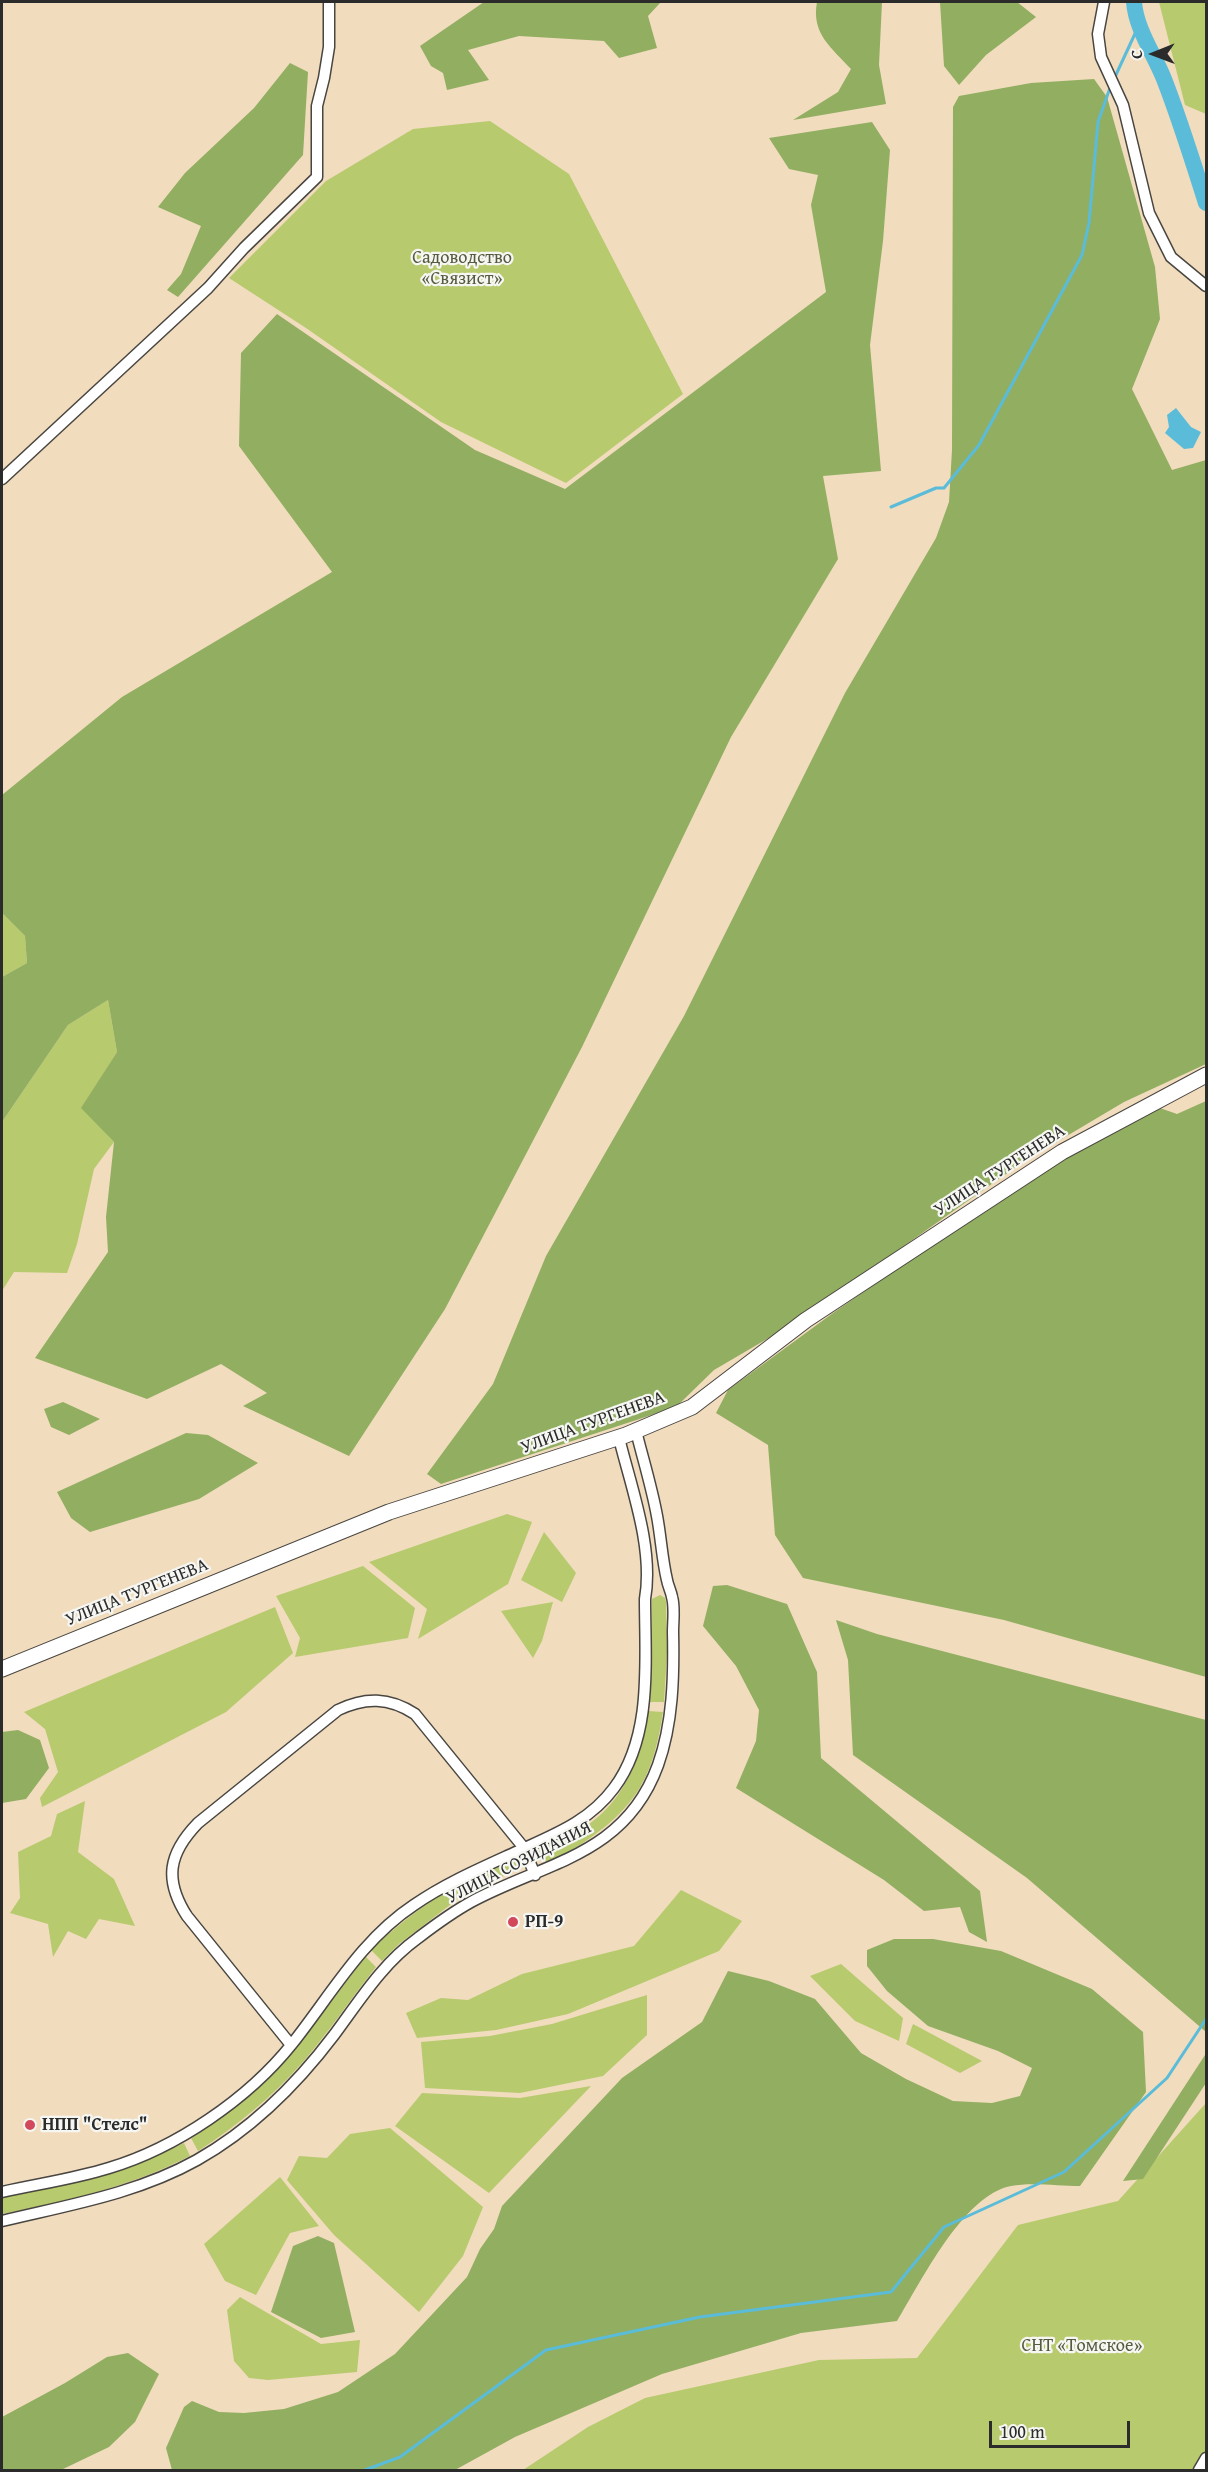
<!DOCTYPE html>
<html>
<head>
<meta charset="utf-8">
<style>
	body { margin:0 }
	#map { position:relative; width:1208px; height:2472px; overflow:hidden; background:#f1dcbe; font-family:"Gentium Book Plus",serif }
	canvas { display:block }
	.frame { position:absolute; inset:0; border:3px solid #2b2b2b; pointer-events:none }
	.north { position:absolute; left:1124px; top:24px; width:60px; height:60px; -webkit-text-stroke:4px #f6f6f2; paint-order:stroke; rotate:269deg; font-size:16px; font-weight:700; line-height:24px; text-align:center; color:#2b2b2b }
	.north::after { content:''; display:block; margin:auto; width:21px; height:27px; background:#2b2b2b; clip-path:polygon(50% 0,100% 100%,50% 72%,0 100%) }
	.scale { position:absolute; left:989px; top:2421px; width:141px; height:27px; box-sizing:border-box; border:3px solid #2b2b2b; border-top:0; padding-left:8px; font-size:18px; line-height:21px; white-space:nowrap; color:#2b2b2b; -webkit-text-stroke:4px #f6f6f2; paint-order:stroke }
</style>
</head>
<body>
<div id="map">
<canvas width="1208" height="2472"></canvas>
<div class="frame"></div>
<div class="north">С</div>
<div class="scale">100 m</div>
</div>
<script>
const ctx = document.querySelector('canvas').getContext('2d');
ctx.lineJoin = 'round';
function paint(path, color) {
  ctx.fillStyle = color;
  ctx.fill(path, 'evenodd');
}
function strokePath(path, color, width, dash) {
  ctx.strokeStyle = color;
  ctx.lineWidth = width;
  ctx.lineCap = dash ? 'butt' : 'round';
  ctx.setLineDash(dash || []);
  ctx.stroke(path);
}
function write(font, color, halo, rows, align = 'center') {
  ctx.font = font + ' "Gentium Book Plus",serif';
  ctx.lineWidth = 4.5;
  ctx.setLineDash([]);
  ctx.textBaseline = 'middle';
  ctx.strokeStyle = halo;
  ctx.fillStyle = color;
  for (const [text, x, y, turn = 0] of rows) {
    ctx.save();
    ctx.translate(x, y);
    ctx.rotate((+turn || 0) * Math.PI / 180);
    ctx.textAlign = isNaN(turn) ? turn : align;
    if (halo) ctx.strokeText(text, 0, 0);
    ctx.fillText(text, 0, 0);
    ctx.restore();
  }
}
paint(new Path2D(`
	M 1159,2 L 1206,2 L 1206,114 L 1185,105 Z
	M 490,121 L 569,174 L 683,394 L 566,483 L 441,422 L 306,328 L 229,278 L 326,181 L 413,129 Z
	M 2,913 L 25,936 L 27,963 L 2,977 Z
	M 108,1000 L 117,1052 L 82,1108 L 114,1142 L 94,1169 L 77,1244 L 67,1273 L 14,1272 L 2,1291 L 2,1122 L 68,1025 Z
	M 507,1514 L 532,1522 L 508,1584 L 418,1639 L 427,1609 L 369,1562 Z
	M 544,1532 L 576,1573 L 562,1602 L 521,1580 Z
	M 363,1566 L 415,1608 L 408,1638 L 295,1657 L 300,1638 L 276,1596 Z
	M 660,1595 L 665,1598 L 666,1602 L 667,1652 L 664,1702 L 650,1702 L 652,1604 L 652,1599 Z
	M 553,1602 L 542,1641 L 533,1658 L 501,1611 Z
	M 275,1607 L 293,1653 L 226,1712 L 42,1807 L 40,1798 L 58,1772 L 45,1729 L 24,1712 Z
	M 648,1711 L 663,1712 C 653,1778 636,1808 580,1845 C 569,1852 555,1862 542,1861 L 539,1857 L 539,1851 C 556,1838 577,1834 593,1821 C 627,1795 643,1752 648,1711 Z
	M 85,1801 L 78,1852 L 114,1879 L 135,1926 L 99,1919 L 86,1939 L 68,1931 L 53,1957 L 48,1924 L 10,1913 L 20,1898 L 18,1852 L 51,1836 L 57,1814 Z
	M 519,1858 L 522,1859 L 518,1870 L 467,1892 L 399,1944 L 382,1961 L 371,1950 C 413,1910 463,1876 519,1858 Z
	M 681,1890 L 742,1921 L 719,1951 L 568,2014 L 496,2030 L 417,2038 L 406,2013 L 441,1998 L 468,2000 L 522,1974 L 634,1946 Z
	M 366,1957 L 376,1967 C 351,1998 329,2032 303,2062 C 272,2097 237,2126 198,2151 L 191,2138 C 229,2112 267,2084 296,2048 C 320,2018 341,1987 366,1957 Z
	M 841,1964 L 903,2018 L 899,2041 L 855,2021 L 810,1976 Z
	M 647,1995 L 647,2035 L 603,2076 L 520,2093 L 425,2088 L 421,2042 L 490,2036 L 552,2024 Z
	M 913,2024 L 982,2061 L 960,2073 L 906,2044 Z
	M 591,2086 L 489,2193 L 395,2126 L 422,2093 L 520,2098 Z
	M 1206,2103 L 1206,2470 L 523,2470 L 588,2427 L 645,2398 L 819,2360 L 917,2358 L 1018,2225 L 1118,2201 Z
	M 390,2128 L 483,2207 L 463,2256 L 419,2312 L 334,2235 L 287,2180 L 299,2156 L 327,2158 L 350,2134 Z
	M 184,2143 L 190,2156 C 130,2187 67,2201 2,2214 L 2,2198 L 113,2172 L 140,2163 Z
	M 280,2177 L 319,2226 L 290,2233 L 256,2295 L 225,2281 L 204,2244 Z
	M 240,2297 L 321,2344 L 360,2340 L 357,2372 L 268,2380 L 249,2378 L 234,2361 L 227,2310 Z`), '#b7ca6e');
paint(new Path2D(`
	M 484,2 L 661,2 L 648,16 L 657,48 L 619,58 L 604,41 L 519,36 L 468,50 L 489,80 L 447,90 L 443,73 L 431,66 L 420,46 Z
	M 817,2 L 882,2 L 879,65 L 886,104 L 793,120 L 838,92 L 851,69 C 832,48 811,34 817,2 Z
	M 940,2 L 1017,2 L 1036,17 L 986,55 L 959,85 L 944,66 Z
	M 290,63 L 308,72 L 303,155 L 178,297 L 167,290 L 181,274 L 201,226 L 158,207 L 185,173 L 254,108 Z
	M 1094,79 L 1107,97 L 1155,267 L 1160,319 L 1132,389 L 1172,470 L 1206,460 L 1206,1064 L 1124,1102 L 1023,1162 L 796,1322 L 714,1370 L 676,1407 L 441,1484 L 427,1474 L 493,1384 L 546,1256 L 684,1016 L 845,693 L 936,538 L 949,502 L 952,450 L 953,107 L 959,96 L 1031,83 Z
	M 872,122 L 890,150 L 883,241 L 870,345 L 881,471 L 823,476 L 838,559 L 731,737 L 582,1047 L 445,1309 L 349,1456 L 243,1406 L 267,1393 L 221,1364 L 147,1399 L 35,1358 L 108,1252 L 106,1217 L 114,1142 L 81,1108 L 117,1052 L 108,1000 L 68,1025 L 2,1122 L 2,977 L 27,963 L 25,936 L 2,913 L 2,795 L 122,697 L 332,572 L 239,446 L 241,353 L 277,314 L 475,450 L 565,489 L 826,292 L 811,205 L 818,175 L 789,169 L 769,138 Z
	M 1206,1101 L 1206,1677 L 1004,1620 L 803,1578 L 775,1535 L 768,1445 L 716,1413 L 728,1390 L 833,1313 L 1018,1186 L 1157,1107 L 1177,1114 Z
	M 63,1402 L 100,1419 L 69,1435 L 51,1427 L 44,1409 Z
	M 186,1433 L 208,1435 L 258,1463 L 199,1499 L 90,1532 L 71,1518 L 57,1492 Z
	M 727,1585 L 787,1604 L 817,1672 L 821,1758 L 980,1891 L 987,1942 L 969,1932 L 960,1907 L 924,1911 L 884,1880 L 736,1788 L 756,1741 L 759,1710 L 736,1666 L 703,1626 L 713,1586 Z
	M 836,1620 L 877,1634 L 1206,1720 L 1206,2032 L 1027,1878 L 853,1755 L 848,1660 Z
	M 18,1730 L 40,1740 L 49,1768 L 26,1799 L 2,1803 L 2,1732 Z
	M 894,1939 L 933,1939 L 1001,1951 L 1092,1989 L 1143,2032 L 1146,2092 L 1080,2186 C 1059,2186 1031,2182 1011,2186 C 963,2195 921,2282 897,2321 L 801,2333 L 662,2374 L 515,2437 L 455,2470 L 172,2470 L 166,2448 L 184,2407 L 192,2401 L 219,2412 L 244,2413 L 284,2409 L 338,2392 L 395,2354 L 467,2277 L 480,2249 L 494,2229 L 502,2206 L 622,2078 L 702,2022 L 728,1971 L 769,1981 L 815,1999 L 861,2053 L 906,2079 L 953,2101 L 992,2103 L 1020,2096 L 1032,2068 L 998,2051 L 928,2026 L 887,1991 L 867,1966 L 867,1950 Z
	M 1205,2055 L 1206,2083 L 1143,2179 L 1123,2181 Z
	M 318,2236 L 334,2243 L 355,2332 L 321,2338 L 271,2312 L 293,2246 Z
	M 128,2353 L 159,2374 L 135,2422 L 109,2447 L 61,2470 L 2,2470 L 2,2417 L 65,2383 L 107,2357 Z`), '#91ae61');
paint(new Path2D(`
	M 1176,408 L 1191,427 L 1201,432 L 1193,448 L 1184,449 L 1165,433 L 1169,427 L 1167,415 Z`), '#5abcd9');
strokePath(new Path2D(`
	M 1114,79 L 1139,25
	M 891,507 L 936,488 L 944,488 L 979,445 L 1082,255 L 1089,223 L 1098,122 L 1111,85
	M 365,2470 L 400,2457 L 546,2350 L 700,2317 L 891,2292 L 944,2227 L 1064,2172 L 1167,2078 L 1206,2019`), '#5abcd9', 3);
strokePath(new Path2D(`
	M 1134,2 C 1136,29 1154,54 1164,79 C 1180,120 1193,162 1206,203`), '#5abcd9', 16);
const street = new Path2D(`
	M 1104,2 L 1098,34 L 1101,57 L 1123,105 L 1149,213 L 1171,257 L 1206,286
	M 2,479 L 208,288 L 244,248 L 317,177 L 317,106 L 324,78 L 329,47 L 329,2
	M 291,2045 L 187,1916 C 164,1880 168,1854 198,1823 L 338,1710 C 365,1697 389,1697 415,1714 L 524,1848 L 535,1875
	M 2,2192 C 37,2184 74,2179 109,2168 C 176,2148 248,2099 292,2044 C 331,1995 361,1940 414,1905 C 446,1883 481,1868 516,1852 C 553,1835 589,1822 614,1788 C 653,1736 645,1661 645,1599 C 654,1548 631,1487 619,1438
	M 2,2221 C 68,2205 136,2194 197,2160 C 250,2130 297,2084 334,2035 C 360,2000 382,1964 418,1938 C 435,1925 453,1912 471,1902 C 545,1862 625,1856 658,1765 C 673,1723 674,1676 673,1632 C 673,1621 675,1607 672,1597 C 671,1591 668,1586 667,1580 C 662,1559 661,1537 657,1516 C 652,1488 643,1459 636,1431
	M 1199,2470 L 1206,2458`);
const secondary = new Path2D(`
	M 2,1669 L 389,1512 L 626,1435 L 692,1407 L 806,1320 L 1062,1152 L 1206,1075`);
strokePath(street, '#494641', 13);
strokePath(secondary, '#494641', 17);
strokePath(street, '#fff', 10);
strokePath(secondary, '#fff', 15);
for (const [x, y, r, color] of [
	[513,1922,6,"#d1495b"],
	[30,2125,6,"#d1495b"]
]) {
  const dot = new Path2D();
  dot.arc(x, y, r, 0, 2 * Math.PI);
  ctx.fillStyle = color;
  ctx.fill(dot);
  strokePath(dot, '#f6f6f2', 2);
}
write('18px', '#555b3f', '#f6f6f2', [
	["Садоводство",462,258],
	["«Связист»",462,279],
	["СНТ «Томское»",1082,2346]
]);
write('18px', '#2b2b2b', '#f6f6f2', [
	["УЛИЦА ТУРГЕНЕВА",1000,1171,-33],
	["УЛИЦА ТУРГЕНЕВА",593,1423,-20],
	["УЛИЦА ТУРГЕНЕВА",137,1593,-22],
	["УЛИЦА СОЗИДАНИЯ",519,1863,-27]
]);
write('bold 18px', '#2b2b2b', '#f6f6f2', [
	["РП-9",525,1922],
	["НПП \"Стелс\"",42,2125]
], 'left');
</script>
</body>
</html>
